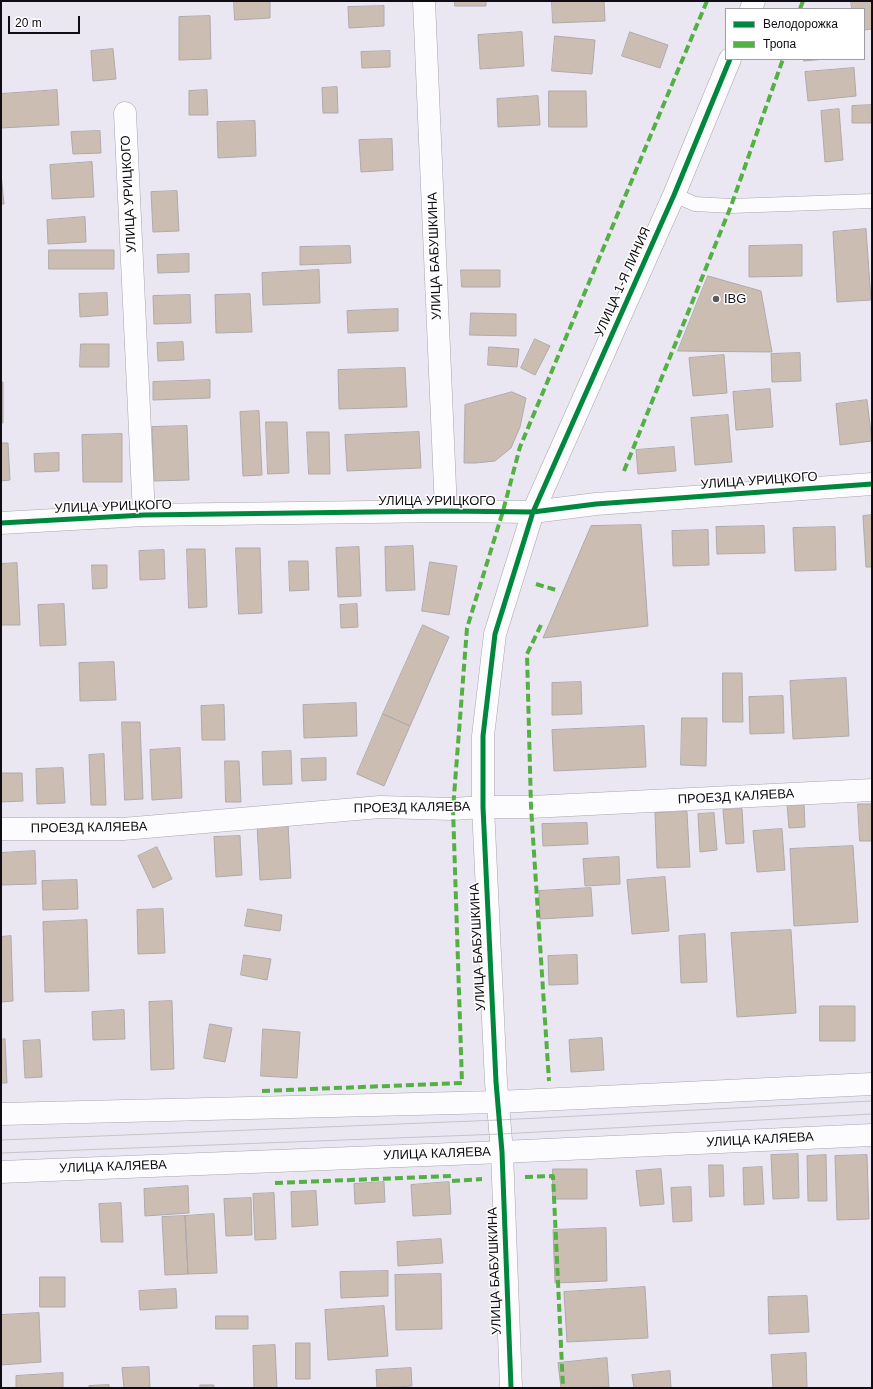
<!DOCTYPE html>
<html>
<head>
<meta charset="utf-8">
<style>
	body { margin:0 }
	#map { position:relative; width:873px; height:1389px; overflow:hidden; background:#eae7f2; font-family:Arial,sans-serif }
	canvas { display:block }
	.frame { position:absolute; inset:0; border:2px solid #0f0c13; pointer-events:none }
	.legend { position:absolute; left:725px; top:8px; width:140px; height:52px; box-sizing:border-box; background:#fff; border:1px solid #9f9ea1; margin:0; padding:5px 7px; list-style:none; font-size:12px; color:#0f0c13 }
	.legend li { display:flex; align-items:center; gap:8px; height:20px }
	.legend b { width:20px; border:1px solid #9f9ea1 }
	.scale { position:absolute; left:8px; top:16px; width:72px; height:18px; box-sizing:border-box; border:2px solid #0f0c13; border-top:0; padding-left:5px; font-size:12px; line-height:14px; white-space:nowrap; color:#0f0c13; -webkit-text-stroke:3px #fff; paint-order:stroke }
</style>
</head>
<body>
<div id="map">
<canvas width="873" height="1389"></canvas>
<div class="frame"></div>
<ul class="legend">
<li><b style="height:5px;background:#00873e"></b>Велодорожка</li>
<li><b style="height:5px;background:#54b044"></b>Тропа</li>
</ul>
<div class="scale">20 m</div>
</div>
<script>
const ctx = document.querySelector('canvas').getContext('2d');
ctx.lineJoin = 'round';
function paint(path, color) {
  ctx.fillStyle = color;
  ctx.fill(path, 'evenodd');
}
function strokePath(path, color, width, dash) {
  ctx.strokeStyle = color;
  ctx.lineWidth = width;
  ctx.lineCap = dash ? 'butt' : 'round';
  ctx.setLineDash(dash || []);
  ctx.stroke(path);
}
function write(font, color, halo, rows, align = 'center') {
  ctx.font = font + ' Arial,sans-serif';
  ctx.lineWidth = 3;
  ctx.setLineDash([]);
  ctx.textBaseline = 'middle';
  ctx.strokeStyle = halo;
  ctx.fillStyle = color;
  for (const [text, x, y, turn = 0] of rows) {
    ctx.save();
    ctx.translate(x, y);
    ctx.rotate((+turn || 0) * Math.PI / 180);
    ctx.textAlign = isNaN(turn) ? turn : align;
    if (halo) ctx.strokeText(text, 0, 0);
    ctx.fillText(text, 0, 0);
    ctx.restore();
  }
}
const building = new Path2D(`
	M 234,1 L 270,1 L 270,18 L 235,20 Z
	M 455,1 L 486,1 L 486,6 L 455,6 Z
	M 552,1 L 604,1 L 605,21 L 553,23 Z
	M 851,1 L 872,1 L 872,29 L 864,30 L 864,9 L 852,9 Z
	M 384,6 L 384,26 L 349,28 L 348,7 Z
	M 210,16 L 211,59 L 179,60 L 179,17 Z
	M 522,32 L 524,66 L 480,69 L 478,35 Z
	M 630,32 L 668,45 L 660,68 L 622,56 Z
	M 555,36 L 595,40 L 592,74 L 552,71 Z
	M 113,49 L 116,79 L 93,81 L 91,51 Z
	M 390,51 L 390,67 L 362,68 L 361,52 Z
	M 804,59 L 825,59 L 804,61 Z
	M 854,68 L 856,96 L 808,101 L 805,72 Z
	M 337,87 L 338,113 L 323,113 L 322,88 Z
	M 57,90 L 59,125 L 1,128 L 1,94 Z
	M 207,90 L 208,115 L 189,115 L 189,91 Z
	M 549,91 L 586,91 L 587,127 L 549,127 Z
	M 538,96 L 540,125 L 498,127 L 497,99 Z
	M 872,105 L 872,123 L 852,123 L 852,106 Z
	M 839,109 L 843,160 L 825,162 L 821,111 Z
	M 255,121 L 256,156 L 218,158 L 217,122 Z
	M 100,131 L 101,153 L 73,154 L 71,132 Z
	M 392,139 L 393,170 L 361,172 L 359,140 Z
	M 92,162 L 94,197 L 52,199 L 50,165 Z
	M 1,174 L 4,204 L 1,204 Z
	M 177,191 L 179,231 L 153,232 L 151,192 Z
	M 85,217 L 86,242 L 48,244 L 47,220 Z
	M 866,229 L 871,300 L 837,302 L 833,232 Z
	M 802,245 L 802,276 L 749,277 L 749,246 Z
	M 350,246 L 351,263 L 300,265 L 300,247 Z
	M 49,250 L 114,250 L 114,269 L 49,269 Z
	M 189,254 L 189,272 L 158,273 L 157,255 Z
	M 319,270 L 320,303 L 263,305 L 262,273 Z
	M 461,270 L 500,270 L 500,287 L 462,287 Z
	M 708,276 L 761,291 L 772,352 L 678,351 Z
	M 107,293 L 108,315 L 80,317 L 79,294 Z
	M 250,294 L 252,332 L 216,333 L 215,295 Z
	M 190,295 L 191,323 L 154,324 L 153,296 Z
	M 398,309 L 398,331 L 348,333 L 347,311 Z
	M 471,313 L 516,314 L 516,336 L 470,335 Z
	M 535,339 L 550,346 L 535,375 L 521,368 Z
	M 183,342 L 184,360 L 158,361 L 157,343 Z
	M 81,344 L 109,344 L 109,367 L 80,367 Z
	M 489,347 L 519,349 L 517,367 L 488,365 Z
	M 800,353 L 801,381 L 772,382 L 771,354 Z
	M 724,355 L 727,393 L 693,396 L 689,358 Z
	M 405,368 L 407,407 L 339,409 L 338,370 Z
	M 210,380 L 210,398 L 153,400 L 153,382 Z
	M 1,382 L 3,382 L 3,423 L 1,423 Z
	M 770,389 L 773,427 L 736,430 L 733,392 Z
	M 512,392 L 526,398 L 520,427 L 511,448 L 495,461 L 476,463 L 464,463 L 465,405 Z
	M 867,400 L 872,441 L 840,445 L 836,404 Z
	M 259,411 L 262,475 L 243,476 L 240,412 Z
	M 728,415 L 732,462 L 695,465 L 691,418 Z
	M 266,422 L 287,422 L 289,473 L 268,474 Z
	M 187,426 L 189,480 L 154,481 L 152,427 Z
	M 307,432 L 329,432 L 330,474 L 309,474 Z
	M 419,432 L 421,468 L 347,471 L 345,435 Z
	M 122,434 L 122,482 L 83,482 L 82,435 Z
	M 1,443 L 8,443 L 10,480 L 1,481 Z
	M 674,447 L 676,471 L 638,474 L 636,450 Z
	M 59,453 L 59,471 L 35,472 L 34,454 Z
	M 872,515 L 872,567 L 866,567 L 863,516 Z
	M 641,525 L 648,626 L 543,638 L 591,526 Z
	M 764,526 L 765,553 L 717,554 L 716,527 Z
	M 835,527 L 836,570 L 795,571 L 793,528 Z
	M 708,530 L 709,565 L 673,566 L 672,531 Z
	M 413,546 L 415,590 L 386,591 L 385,547 Z
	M 359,547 L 361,596 L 338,597 L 336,548 Z
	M 236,548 L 260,548 L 262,613 L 239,614 Z
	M 187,549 L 205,549 L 207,607 L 189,608 Z
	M 164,550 L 165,579 L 140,580 L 139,551 Z
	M 289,561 L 308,561 L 309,590 L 290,591 Z
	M 430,562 L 457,566 L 449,615 L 422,611 Z
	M 17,563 L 20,625 L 1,625 L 1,564 Z
	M 92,565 L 107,565 L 107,588 L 93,589 Z
	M 64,604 L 66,645 L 40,646 L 38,605 Z
	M 357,604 L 358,627 L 341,628 L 340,605 Z
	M 423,625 L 449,637 L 410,726 L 383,714 Z
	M 114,662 L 116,700 L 80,701 L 79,663 Z
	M 723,673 L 742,673 L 743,722 L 723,722 Z
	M 846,678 L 849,736 L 793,739 L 790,681 Z
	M 581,682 L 582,714 L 552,715 L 552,683 Z
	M 783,696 L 784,733 L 750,734 L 749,697 Z
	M 356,703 L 357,736 L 304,738 L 303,705 Z
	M 224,705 L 225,740 L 202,740 L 201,706 Z
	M 383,714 L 410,726 L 384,786 L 357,774 Z
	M 682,718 L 707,718 L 706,766 L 681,765 Z
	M 122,722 L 140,722 L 143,799 L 125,800 Z
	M 644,726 L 646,767 L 554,771 L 552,730 Z
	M 180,748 L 182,798 L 152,800 L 150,750 Z
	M 291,751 L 292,784 L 263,785 L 262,752 Z
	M 104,754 L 106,805 L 91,805 L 89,755 Z
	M 326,758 L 326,780 L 302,781 L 301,759 Z
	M 225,761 L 239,761 L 241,802 L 226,802 Z
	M 63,768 L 65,803 L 37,804 L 36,769 Z
	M 1,773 L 22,773 L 23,801 L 1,802 Z
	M 804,803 L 805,827 L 789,828 L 787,804 Z
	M 858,804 L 872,804 L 872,841 L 860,841 Z
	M 742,809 L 744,843 L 726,844 L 723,810 Z
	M 687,812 L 690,867 L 657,868 L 655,813 Z
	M 714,813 L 717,850 L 700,852 L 698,814 Z
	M 587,823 L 588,844 L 543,846 L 542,824 Z
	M 288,824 L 291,878 L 260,880 L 257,825 Z
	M 782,829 L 785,870 L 757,872 L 753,831 Z
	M 240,836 L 242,875 L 216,877 L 214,837 Z
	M 853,846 L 858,922 L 794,926 L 790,849 Z
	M 157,847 L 172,879 L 153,888 L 138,856 Z
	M 35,851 L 36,884 L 1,885 L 1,853 Z
	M 619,857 L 620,884 L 585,886 L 583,859 Z
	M 665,877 L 669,931 L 632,934 L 627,880 Z
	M 77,880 L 78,909 L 43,910 L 42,881 Z
	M 591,888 L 593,916 L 540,919 L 539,891 Z
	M 163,909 L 165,953 L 138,954 L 137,910 Z
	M 248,909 L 282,915 L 280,931 L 245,926 Z
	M 87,920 L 89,991 L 45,992 L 43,922 Z
	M 791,930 L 796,1013 L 737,1017 L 731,933 Z
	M 705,934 L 707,982 L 681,983 L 679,936 Z
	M 11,936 L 13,1001 L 1,1002 L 1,937 Z
	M 244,955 L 271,959 L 267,980 L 241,975 Z
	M 577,955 L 578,984 L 549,985 L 548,956 Z
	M 172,1001 L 174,1069 L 151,1070 L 149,1002 Z
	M 820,1006 L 855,1006 L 855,1041 L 820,1041 Z
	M 124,1010 L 125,1039 L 93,1040 L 92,1012 Z
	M 210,1024 L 232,1028 L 225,1062 L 204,1058 Z
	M 263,1029 L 300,1032 L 297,1078 L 261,1076 Z
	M 602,1038 L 604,1070 L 571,1072 L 569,1040 Z
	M 5,1039 L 7,1083 L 1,1083 L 1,1040 Z
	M 40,1040 L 42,1077 L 25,1078 L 23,1041 Z
	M 798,1154 L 799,1198 L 773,1199 L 771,1155 Z
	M 826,1155 L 827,1201 L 808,1201 L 807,1156 Z
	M 867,1155 L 869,1219 L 837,1220 L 835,1156 Z
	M 709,1165 L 723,1165 L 724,1196 L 710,1197 Z
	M 762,1167 L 764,1204 L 744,1205 L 743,1168 Z
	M 553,1169 L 587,1169 L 587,1199 L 553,1199 Z
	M 661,1169 L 664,1204 L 640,1206 L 636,1171 Z
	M 384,1182 L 385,1202 L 355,1204 L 354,1184 Z
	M 449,1182 L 451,1214 L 413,1216 L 411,1185 Z
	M 188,1186 L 189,1213 L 145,1216 L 144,1189 Z
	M 691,1187 L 692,1221 L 673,1222 L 671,1188 Z
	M 316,1191 L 318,1225 L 292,1227 L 291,1192 Z
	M 274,1193 L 276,1239 L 255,1240 L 253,1194 Z
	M 251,1198 L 252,1235 L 226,1236 L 224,1199 Z
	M 121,1203 L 123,1242 L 101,1242 L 99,1204 Z
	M 214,1214 L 217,1273 L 188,1274 L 185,1216 Z
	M 185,1216 L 188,1274 L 165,1275 L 162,1217 Z
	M 606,1228 L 607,1281 L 555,1283 L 553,1230 Z
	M 441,1239 L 443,1263 L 398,1266 L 397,1242 Z
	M 388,1271 L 388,1296 L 341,1298 L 340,1272 Z
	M 441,1274 L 442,1329 L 396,1330 L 395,1275 Z
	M 40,1277 L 65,1277 L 65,1307 L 40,1307 Z
	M 645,1287 L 648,1338 L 567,1342 L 564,1292 Z
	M 176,1289 L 177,1308 L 140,1310 L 139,1291 Z
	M 807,1296 L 809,1332 L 769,1334 L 768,1297 Z
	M 384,1306 L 388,1356 L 328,1360 L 325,1310 Z
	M 39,1313 L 41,1362 L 1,1365 L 1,1315 Z
	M 216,1316 L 248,1316 L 248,1329 L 216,1329 Z
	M 296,1343 L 310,1343 L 310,1379 L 296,1379 Z
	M 275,1345 L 277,1388 L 254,1388 L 253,1346 Z
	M 806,1353 L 807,1388 L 773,1388 L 771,1355 Z
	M 607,1358 L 609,1387 L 561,1388 L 558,1363 Z
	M 149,1367 L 150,1388 L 124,1388 L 122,1368 Z
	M 411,1368 L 412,1386 L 377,1388 L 376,1370 Z
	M 670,1371 L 671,1388 L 634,1388 L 632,1375 Z
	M 63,1373 L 63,1388 L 16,1388 L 16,1376 Z
	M 109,1385 L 109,1388 L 89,1388 L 89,1386 Z
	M 200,1385 L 214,1385 L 214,1388 L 201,1388 Z`);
paint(building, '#ccbdb2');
strokePath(building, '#aeaaac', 1);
const service = new Path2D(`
	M 674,195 L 695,204 L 731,206 L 872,201`);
const minor = new Path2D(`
	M 424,1 L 446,511
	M 125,113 L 144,515
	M 1,523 L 144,515 L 446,511 L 533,512 L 596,504 L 872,484
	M 1,829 L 123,829 L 380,807 L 453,809 L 483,807 L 531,807 L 872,790
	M 1,1114 L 498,1102 L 872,1084
	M 1,1172 L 502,1152 L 872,1135`);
const tertiary = new Path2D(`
	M 751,9 L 754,1
	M 511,1388 L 502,1152 L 496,1082 L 483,807 L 483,736 L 495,634 L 533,512 L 674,195 L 730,59`);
strokePath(service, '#a8a6ae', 15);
strokePath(minor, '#a8a6ae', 23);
strokePath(tertiary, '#a8a6ae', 23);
strokePath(service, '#fcfbfd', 14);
strokePath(minor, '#fcfbfd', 22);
strokePath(tertiary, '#fcfbfd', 22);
strokePath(new Path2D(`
	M 1,1140 L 499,1120 L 872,1101
	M 1,1153 L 501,1134 L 872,1114`), '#c5c4c7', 1);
strokePath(new Path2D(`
	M 800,9 L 803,1
	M 624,471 L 731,206 L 783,59
	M 536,584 L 556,590
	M 541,625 L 527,654 L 531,807 L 549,1081
	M 262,1091 L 462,1083 L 453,809 L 467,628 L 503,511 L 520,447 L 707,1
	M 525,1177 L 553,1176 L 563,1388
	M 452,1181 L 482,1179
	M 275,1183 L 451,1176`), '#54b044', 4, [8, 4]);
strokePath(new Path2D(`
	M 1,523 L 144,515 L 446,511 L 533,512 L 596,504 L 872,484
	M 511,1388 L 502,1152 L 496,1082 L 483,807 L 483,736 L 495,634 L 533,512 L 674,195 L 730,59`), '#00873e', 5);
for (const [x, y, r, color] of [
	[716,299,4,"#5c5961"]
]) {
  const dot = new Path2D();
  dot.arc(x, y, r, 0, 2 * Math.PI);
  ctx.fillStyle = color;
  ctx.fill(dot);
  strokePath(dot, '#fff', 1.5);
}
write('13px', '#0f0c13', '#fff', [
	["УЛИЦА УРИЦКОГО",129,194,-93],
	["УЛИЦА БАБУШКИНА",435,256,-92],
	["УЛИЦА 1-Я ЛИНИЯ",623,282,-66],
	["УЛИЦА УРИЦКОГО",759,481,-4],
	["УЛИЦА УРИЦКОГО",437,501],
	["УЛИЦА УРИЦКОГО",113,507,-2],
	["ПРОЕЗД КАЛЯЕВА",736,797,-3],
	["ПРОЕЗД КАЛЯЕВА",412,808,-1],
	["ПРОЕЗД КАЛЯЕВА",89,828,-1],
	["УЛИЦА БАБУШКИНА",478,947,-93],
	["УЛИЦА КАЛЯЕВА",760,1140,-3],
	["УЛИЦА КАЛЯЕВА",437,1154,-2],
	["УЛИЦА КАЛЯЕВА",113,1167,-2],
	["УЛИЦА БАБУШКИНА",495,1271,-92]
]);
write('13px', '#0f0c13', '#fff', [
	["IBG",724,299]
], 'left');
</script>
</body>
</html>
